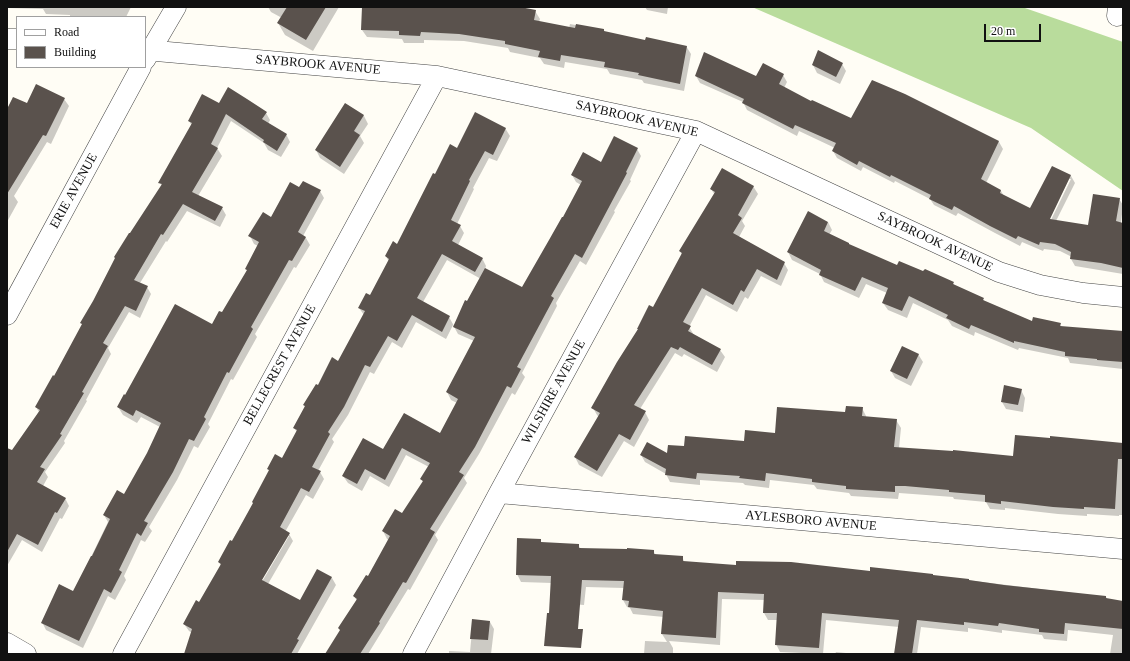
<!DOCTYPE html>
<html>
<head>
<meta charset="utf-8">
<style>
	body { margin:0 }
	#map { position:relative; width:1130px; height:661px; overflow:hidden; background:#fffdf5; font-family:Georgia,serif }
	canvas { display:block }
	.frame { position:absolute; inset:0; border:8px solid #111; pointer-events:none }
	.legend { position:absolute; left:16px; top:16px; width:130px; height:52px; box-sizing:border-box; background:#fff; border:1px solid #a0a0a0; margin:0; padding:5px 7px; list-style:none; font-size:12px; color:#111 }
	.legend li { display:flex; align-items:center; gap:8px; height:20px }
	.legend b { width:20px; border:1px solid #a0a0a0 }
	.scale { position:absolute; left:984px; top:24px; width:57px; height:18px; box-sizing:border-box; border:2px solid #111; border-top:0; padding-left:5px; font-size:12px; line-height:14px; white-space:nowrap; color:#111; -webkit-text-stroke:3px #fff; paint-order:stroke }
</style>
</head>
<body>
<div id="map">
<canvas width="1130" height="661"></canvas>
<div class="frame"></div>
<ul class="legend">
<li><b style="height:5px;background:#fff"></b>Road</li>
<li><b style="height:11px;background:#5a524d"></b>Building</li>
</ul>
<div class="scale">20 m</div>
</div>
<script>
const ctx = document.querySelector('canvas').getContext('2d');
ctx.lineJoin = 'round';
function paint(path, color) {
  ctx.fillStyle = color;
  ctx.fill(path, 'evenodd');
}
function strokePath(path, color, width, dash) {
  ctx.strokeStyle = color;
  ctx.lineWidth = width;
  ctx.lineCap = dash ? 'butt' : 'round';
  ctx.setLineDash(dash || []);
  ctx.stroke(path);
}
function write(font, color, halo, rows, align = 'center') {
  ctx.font = font + ' Georgia,serif';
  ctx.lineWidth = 4;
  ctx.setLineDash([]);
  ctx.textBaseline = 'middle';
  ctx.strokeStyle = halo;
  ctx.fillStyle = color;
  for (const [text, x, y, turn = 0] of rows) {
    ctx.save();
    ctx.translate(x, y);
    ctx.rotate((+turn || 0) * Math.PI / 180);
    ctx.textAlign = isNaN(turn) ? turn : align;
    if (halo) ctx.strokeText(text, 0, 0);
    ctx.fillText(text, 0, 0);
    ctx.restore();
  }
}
paint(new Path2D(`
	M 752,7 L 1022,7 L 1123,42 L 1123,191 L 1031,128 Z`), '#b9dc9c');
paint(new Path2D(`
	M 7,7 L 131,7 L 126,17 L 70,17 L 70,15 L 46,14 L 43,9 L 7,8 Z
	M 268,7 L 339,7 L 313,51 L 285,35 L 278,23 L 282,18 L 271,12 Z
	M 363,7 L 515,7 L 535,11 L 540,19 L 539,22 L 569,28 L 570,24 L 604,30 L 605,33 L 646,41 L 686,46 L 691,54 L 684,91 L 644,83 L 642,80 L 610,74 L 607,69 L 565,62 L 564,68 L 544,64 L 540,58 L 510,52 L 508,48 L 464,41 L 424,40 L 424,43 L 404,43 L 402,39 L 367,37 L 362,30 Z
	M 645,7 L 668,7 L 667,14 L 647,10 Z
	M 842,64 L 846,71 L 840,84 L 817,73 L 813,65 Z
	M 764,65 L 783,75 L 787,82 L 784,88 L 812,103 L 851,119 L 999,142 L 1003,149 L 986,183 L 1001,191 L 1004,196 L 1031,209 L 1052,167 L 1071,176 L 1075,183 L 1056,221 L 1089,226 L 1119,199 L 1123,205 L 1121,223 L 1123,224 L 1123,274 L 1075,266 L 1071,259 L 1072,257 L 1060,251 L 1044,249 L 1043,251 L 1022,242 L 1020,246 L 995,233 L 958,213 L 956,216 L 934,205 L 930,199 L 895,181 L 894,183 L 863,167 L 861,171 L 837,158 L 833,151 L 835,148 L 799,131 L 797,136 L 747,110 L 743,102 L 700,83 L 696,76 L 757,78 ZM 1069,179 L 1071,179 L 1049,224 L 1047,223 Z
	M 64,99 L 69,106 L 51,144 L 47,142 L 14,196 L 18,202 L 7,222 L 7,111 L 27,105 Z
	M 219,104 L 266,113 L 270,120 L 268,124 L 286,134 L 290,142 L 281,157 L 268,150 L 264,143 L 231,121 L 217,148 L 222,156 L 198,196 L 222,208 L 226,215 L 220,227 L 187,211 L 167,242 L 166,241 L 140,283 L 147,287 L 151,294 L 140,318 L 129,312 L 108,348 L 111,354 L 86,400 L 87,401 L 64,441 L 65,443 L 45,472 L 48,477 L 43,486 L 65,498 L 69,506 L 62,519 L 60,518 L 42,552 L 22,540 L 7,566 L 7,453 L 12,452 L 39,412 L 36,407 L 54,377 L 83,326 L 82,323 L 130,235 L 162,186 L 160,183 L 192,126 L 189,121 Z
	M 346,104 L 364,116 L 368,124 L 360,136 L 364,143 L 344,174 L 320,158 L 316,150 Z
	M 505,128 L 510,136 L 497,161 L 489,158 L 473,188 L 474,189 L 457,224 L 460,226 L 464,233 L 458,245 L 482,258 L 486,266 L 485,269 L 522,289 L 563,219 L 581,185 L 576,182 L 572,175 L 637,149 L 641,156 L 630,180 L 631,181 L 614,211 L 615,212 L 586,265 L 580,261 L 556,303 L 557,306 L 522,373 L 525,377 L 515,395 L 512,393 L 479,454 L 464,478 L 467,483 L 435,535 L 438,540 L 410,590 L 408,589 L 368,654 L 327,654 L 357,601 L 354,596 L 368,577 L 389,540 L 387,539 L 383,531 L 402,514 L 423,482 L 421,479 L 429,467 L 406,455 L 389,487 L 370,476 L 362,491 L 348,483 L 343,476 L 383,451 L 440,434 L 457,403 L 451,400 L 447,392 L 474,341 L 458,334 L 453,325 L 446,339 L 416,322 L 402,348 L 392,342 L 374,374 L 370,372 L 348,415 L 332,439 L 334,442 L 318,471 L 320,472 L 324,479 L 313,499 L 306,495 L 285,532 L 289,534 L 293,541 L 268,584 L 300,601 L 318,570 L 332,578 L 336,585 L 297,654 L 294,654 L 279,646 L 274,654 L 185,654 L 192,633 L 189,631 L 184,624 L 200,603 L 221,566 L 219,562 L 254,504 L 270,472 L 268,469 L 282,459 L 297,432 L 294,428 L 305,407 L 304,405 L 339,362 L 364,315 L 359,308 L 371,297 L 389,262 L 386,256 L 397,245 L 435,175 L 457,149 ZM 447,260 L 481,279 L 454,326 L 449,317 L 423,302 ZM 287,536 L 289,536 L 260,585 L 258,584 Z
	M 753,186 L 758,194 L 742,221 L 745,226 L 739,237 L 784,263 L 788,270 L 781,286 L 761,276 L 748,299 L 745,297 L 737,312 L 706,295 L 689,327 L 694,335 L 720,350 L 725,357 L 717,372 L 684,354 L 682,357 L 675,353 L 640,409 L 645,412 L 649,420 L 634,447 L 624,441 L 602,477 L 579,465 L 575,457 L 599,417 L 597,415 L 593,408 L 638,330 L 638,329 L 654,308 L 682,255 L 680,251 L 715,195 L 711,189 Z
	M 300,188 L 320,191 L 324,198 L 303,236 L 306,238 L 310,245 L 296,268 L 294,267 L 255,334 L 257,337 L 233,380 L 231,379 L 208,424 L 210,427 L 198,448 L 194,446 L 177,480 L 149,527 L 152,531 L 145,542 L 141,540 L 124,576 L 126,580 L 115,600 L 108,596 L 83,648 L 46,630 L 42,622 L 74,592 L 108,522 L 104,515 L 124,495 L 148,454 L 160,427 L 141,417 L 137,423 L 123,415 L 118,407 L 212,326 L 223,313 L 248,272 L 246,269 L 258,246 L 254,244 L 250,236 L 271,218 Z
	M 828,222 L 832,230 L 829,235 L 850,246 L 898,266 L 924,273 L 925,270 L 953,283 L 955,286 L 983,299 L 985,302 L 1033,322 L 1060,324 L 1062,327 L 1123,332 L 1123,369 L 1070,363 L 1068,358 L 1019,348 L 1018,350 L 975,332 L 974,336 L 952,326 L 948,320 L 913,303 L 907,318 L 888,310 L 883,303 L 887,293 L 866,284 L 859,298 L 824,282 L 820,274 L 792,260 L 788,252 Z
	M 918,354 L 923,362 L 911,386 L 895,378 L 891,371 Z
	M 1021,390 L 1025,398 L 1023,412 L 1006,409 L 1002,402 Z
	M 862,408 L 866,416 L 866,417 L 896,420 L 901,428 L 899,448 L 1013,457 L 1123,444 L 1123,515 L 1119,515 L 1119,516 L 1087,514 L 1087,516 L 1058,514 L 1005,508 L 1005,510 L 990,509 L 986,502 L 954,499 L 953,497 L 899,493 L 898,499 L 851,496 L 849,493 L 817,489 L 814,485 L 770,480 L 769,488 L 745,485 L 743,483 L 700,480 L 700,485 L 670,482 L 666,474 L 645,462 L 641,455 L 668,455 L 685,447 L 745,442 L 776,435 Z
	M 540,540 L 542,543 L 578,545 L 581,549 L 653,551 L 656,555 L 682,557 L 685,563 L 933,576 L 1106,597 L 1108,600 L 1123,602 L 1123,654 L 1110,654 L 1113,635 L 1068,630 L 1067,641 L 1044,639 L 1042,635 L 1002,630 L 1002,633 L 968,628 L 968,632 L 921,627 L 917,654 L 895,654 L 899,627 L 826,620 L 823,654 L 780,652 L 776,644 L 778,620 L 768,620 L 764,613 L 765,600 L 722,599 L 720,645 L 669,641 L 673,648 L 673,654 L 644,654 L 645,641 L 667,642 L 662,634 L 664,617 L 633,614 L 630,608 L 627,607 L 623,600 L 624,588 L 586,587 L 584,605 L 555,603 L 552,583 L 521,582 L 517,574 Z
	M 473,620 L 490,622 L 494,629 L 491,654 L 449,654 L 449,651 L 470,652 Z
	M 836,652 L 856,654 L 835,654 Z`), '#0003');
paint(new Path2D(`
	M 287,7 L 326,7 L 306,40 L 277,23 Z
	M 362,7 L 520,7 L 536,10 L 534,20 L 575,28 L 576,24 L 604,29 L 604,31 L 645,40 L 646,37 L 687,46 L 680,84 L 638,75 L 639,73 L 604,67 L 605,62 L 561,55 L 560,61 L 538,57 L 540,51 L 505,44 L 505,41 L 459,34 L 421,32 L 420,36 L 399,35 L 399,31 L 361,30 Z
	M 818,50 L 843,63 L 836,77 L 812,65 Z
	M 704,52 L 756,76 L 763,63 L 784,74 L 779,84 L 811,101 L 812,100 L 851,118 L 872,80 L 905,94 L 999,141 L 981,179 L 1001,190 L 1000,193 L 1030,208 L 1052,166 L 1071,175 L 1050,219 L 1088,225 L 1093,194 L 1120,198 L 1116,221 L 1123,223 L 1123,268 L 1101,263 L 1070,259 L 1071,252 L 1055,244 L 1040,242 L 1039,245 L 1018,236 L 1016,239 L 990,226 L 954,206 L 952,210 L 929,199 L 931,195 L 891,175 L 890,177 L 859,161 L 857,165 L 832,151 L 836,143 L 795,125 L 793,129 L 742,103 L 744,99 L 695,76 Z
	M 36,84 L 65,98 L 46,136 L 43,135 L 7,194 L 7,109 L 13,97 L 27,103 Z
	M 228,87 L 247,99 L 267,112 L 262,119 L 287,134 L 277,151 L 263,142 L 264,140 L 226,114 L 211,144 L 218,148 L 192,192 L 223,207 L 215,221 L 183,204 L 163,235 L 161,234 L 134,280 L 148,286 L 136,311 L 125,306 L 103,343 L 108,346 L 82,392 L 84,393 L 60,434 L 62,435 L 40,467 L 45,469 L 37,482 L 66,498 L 57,513 L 55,512 L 38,545 L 17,534 L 7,552 L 7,448 L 12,450 L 40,410 L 35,407 L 53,375 L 54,376 L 82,324 L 80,323 L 93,301 L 115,258 L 114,257 L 129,233 L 130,233 L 162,184 L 158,183 L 192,123 L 188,121 L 202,94 L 219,103 Z
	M 345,103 L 364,115 L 354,131 L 360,135 L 340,167 L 315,150 Z
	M 475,112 L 506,128 L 493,155 L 485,151 L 469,180 L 470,181 L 451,220 L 461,225 L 452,241 L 483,258 L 475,272 L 442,254 L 417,298 L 450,316 L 442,332 L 412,315 L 397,341 L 388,336 L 370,367 L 365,365 L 344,407 L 328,432 L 330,434 L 312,467 L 321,471 L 309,492 L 301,488 L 280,527 L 290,533 L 262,580 L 300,600 L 317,569 L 332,577 L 297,639 L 299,640 L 291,654 L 184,654 L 192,629 L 183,624 L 196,600 L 199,602 L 221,564 L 218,562 L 230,540 L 232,541 L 253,503 L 252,502 L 269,470 L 267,469 L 275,454 L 282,458 L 297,430 L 293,428 L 305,406 L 303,405 L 316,384 L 318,385 L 332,357 L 338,361 L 365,311 L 358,308 L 366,293 L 370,295 L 389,259 L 385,256 L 393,241 L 397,244 L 433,173 L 435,174 L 450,144 L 457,148 Z
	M 614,136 L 638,148 L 626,172 L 627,173 L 582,258 L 575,254 L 551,296 L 554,298 L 517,367 L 521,369 L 511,388 L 507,386 L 475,447 L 459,472 L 464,475 L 430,529 L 435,532 L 406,583 L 403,582 L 379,622 L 380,623 L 360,654 L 325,654 L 340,630 L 338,628 L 357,599 L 353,596 L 366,575 L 368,576 L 390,536 L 382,531 L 395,509 L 402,513 L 423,481 L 420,479 L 430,463 L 402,448 L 385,480 L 365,469 L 357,484 L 342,476 L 363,438 L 383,449 L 404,413 L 440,433 L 458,399 L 446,392 L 475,337 L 453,327 L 465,300 L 467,301 L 485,268 L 522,287 L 549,240 L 562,217 L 563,217 L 582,181 L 571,175 L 583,152 L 601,162 Z
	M 722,168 L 754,186 L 738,215 L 742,218 L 733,233 L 785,262 L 777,280 L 757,269 L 744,292 L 741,290 L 733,305 L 702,288 L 683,322 L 691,326 L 688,331 L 721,349 L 712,365 L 680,347 L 678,350 L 671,347 L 634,405 L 646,411 L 630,440 L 619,434 L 597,471 L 574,457 L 600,413 L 591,408 L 617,362 L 638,329 L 637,329 L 649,305 L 653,307 L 682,253 L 679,251 L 715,192 L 710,189 Z
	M 303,181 L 321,190 L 298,232 L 306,237 L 292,261 L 289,260 L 251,327 L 253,329 L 229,373 L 227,372 L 204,417 L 206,419 L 194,441 L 189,439 L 173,472 L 144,521 L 148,523 L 141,536 L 137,533 L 119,570 L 122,572 L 111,593 L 104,589 L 79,641 L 41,623 L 59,584 L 73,591 L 91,556 L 92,556 L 110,519 L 103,515 L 117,490 L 124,494 L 147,453 L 161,423 L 136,410 L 133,416 L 117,407 L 124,394 L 125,395 L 175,304 L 212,324 L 219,311 L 222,312 L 247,270 L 245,269 L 259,242 L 248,236 L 263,212 L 271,217 L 290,182 L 299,187 Z
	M 808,211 L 828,222 L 824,231 L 849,243 L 849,244 L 897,265 L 899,261 L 923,271 L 925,269 L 954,282 L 953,284 L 984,298 L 983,300 L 1032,321 L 1033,317 L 1061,323 L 1060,326 L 1123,331 L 1123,362 L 1097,360 L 1097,359 L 1065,356 L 1065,352 L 1014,341 L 1014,343 L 971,325 L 969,329 L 946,318 L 948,315 L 909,296 L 902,311 L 882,303 L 888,288 L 862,277 L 855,291 L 819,275 L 821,270 L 787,252 Z
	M 902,346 L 919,354 L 907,379 L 890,371 Z
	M 1004,385 L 1022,389 L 1018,405 L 1001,402 Z
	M 846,406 L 863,407 L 862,416 L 897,419 L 894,447 L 953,451 L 953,450 L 1013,456 L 1015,435 L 1050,438 L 1050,436 L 1123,443 L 1123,459 L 1118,459 L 1115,509 L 1084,507 L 1084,509 L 1053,507 L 1001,501 L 1001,504 L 985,502 L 985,495 L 949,492 L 949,490 L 905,486 L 895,486 L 895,492 L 846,489 L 846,486 L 812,482 L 812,479 L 766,473 L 765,481 L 739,478 L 740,476 L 697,473 L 696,479 L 665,475 L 666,469 L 640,455 L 647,442 L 667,453 L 668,445 L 684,446 L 685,436 L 744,441 L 745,430 L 775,433 L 777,407 L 845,412 Z
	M 517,538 L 541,539 L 541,542 L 579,544 L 579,548 L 627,549 L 627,548 L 654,550 L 654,554 L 683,556 L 683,561 L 736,565 L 736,561 L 791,562 L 870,571 L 870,567 L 933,574 L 933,575 L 969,579 L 969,580 L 1004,585 L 1106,596 L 1106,598 L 1123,601 L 1123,629 L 1065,623 L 1064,634 L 1039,632 L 1039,629 L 999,623 L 998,626 L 964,622 L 964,625 L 917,620 L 912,654 L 894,654 L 899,620 L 822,613 L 819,648 L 775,645 L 777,613 L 763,613 L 764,594 L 718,592 L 716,638 L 661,634 L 663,611 L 628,607 L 629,601 L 622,600 L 624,581 L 582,580 L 578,629 L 583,629 L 581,648 L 544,646 L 547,613 L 549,613 L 551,576 L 516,575 Z
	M 472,619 L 490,621 L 488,640 L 470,639 Z`), '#5a524d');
const minor = new Path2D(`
	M 1117,16 L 1118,7
	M 7,39 L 17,39
	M 145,50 L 437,76 L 696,131 L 999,272 L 1040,285 L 1083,293 L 1123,297
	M 145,60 L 176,7
	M 7,315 L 141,67
	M 499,493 L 1123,549
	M 7,643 L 26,654
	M 123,654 L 437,76
	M 413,654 L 499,493 L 696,131`);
strokePath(minor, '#444', 21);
strokePath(minor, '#fff', 20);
write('13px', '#111', '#fff', [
	["SAYBROOK AVENUE",318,65,5],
	["SAYBROOK AVENUE",637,119,13],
	["ERIE AVENUE",74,191,-61],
	["SAYBROOK AVENUE",935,242,25],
	["BELLECREST AVENUE",280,365,-61],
	["WILSHIRE AVENUE",554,392,-61],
	["AYLESBORO AVENUE",811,521,5]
]);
</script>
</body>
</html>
